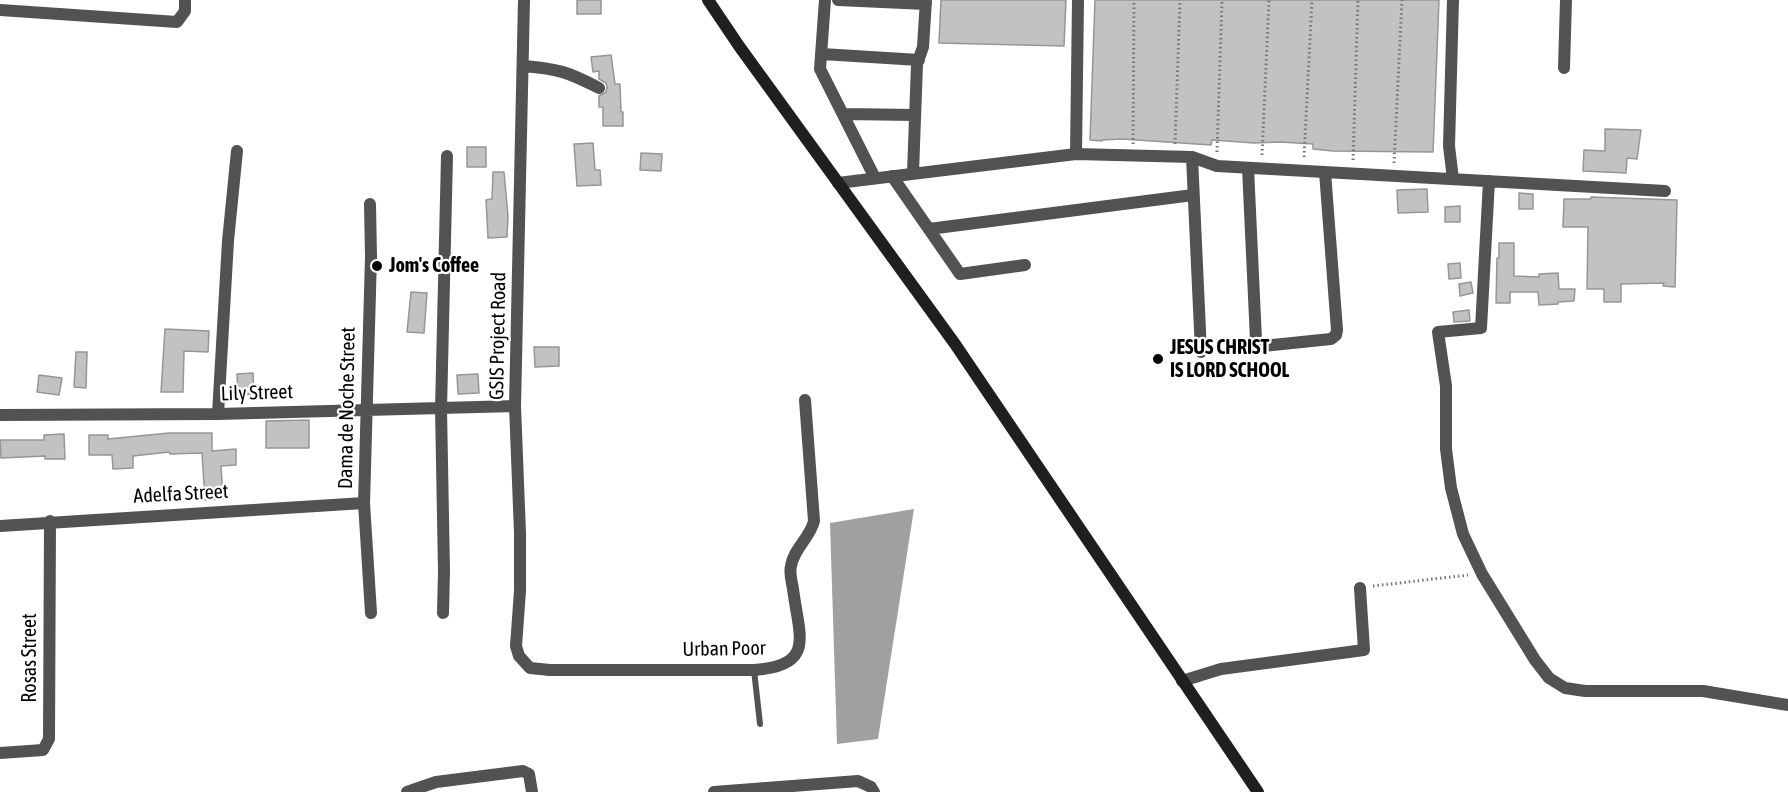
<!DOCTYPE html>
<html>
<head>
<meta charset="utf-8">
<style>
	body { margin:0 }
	canvas { display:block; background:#fff }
</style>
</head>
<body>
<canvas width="1788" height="792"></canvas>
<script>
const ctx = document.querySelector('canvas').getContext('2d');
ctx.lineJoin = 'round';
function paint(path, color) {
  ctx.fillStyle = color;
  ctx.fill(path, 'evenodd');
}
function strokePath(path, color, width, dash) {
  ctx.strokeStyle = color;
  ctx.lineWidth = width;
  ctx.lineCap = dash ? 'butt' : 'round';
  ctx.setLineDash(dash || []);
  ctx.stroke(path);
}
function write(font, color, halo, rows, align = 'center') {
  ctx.font = font + ' "Asap Condensed",sans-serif';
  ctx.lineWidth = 4.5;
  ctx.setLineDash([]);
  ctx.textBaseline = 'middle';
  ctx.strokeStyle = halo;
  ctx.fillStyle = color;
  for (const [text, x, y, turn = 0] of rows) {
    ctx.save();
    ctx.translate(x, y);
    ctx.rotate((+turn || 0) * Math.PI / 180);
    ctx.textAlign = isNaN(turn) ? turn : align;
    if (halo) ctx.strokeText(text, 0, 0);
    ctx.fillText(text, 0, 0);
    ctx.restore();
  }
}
paint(new Path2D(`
	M 914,509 L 878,739 L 837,744 L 830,523 Z`), '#a0a0a0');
const building = new Path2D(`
	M 577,0 L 601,0 L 601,14 L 577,14 Z
	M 941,0 L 1066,0 L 1064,46 L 939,43 Z
	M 1095,0 L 1439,0 L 1433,152 L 1333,151 L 1313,149 L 1313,144 L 1280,142 L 1254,143 L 1212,140 L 1211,145 L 1122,139 L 1102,140 L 1102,141 L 1090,140 Z
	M 611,55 L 615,84 L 620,84 L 621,112 L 623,112 L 623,126 L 603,126 L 603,107 L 599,107 L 599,96 L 606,92 L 607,87 L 606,83 L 599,79 L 599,71 L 593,72 L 591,57 Z
	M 1605,129 L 1641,130 L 1637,159 L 1627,158 L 1626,173 L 1583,171 L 1584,150 L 1605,151 Z
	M 593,143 L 595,170 L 600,170 L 601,185 L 577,186 L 574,144 Z
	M 467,147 L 486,147 L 486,167 L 467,167 Z
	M 641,153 L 662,154 L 661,171 L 640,170 Z
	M 493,172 L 504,172 L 508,216 L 507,237 L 488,238 L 486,200 L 492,199 Z
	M 1427,189 L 1428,212 L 1398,213 L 1397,190 Z
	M 1519,193 L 1533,194 L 1533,209 L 1519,209 Z
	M 1591,197 L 1677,200 L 1675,287 L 1663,286 L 1664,283 L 1621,284 L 1621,302 L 1604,302 L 1604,289 L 1587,289 L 1588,227 L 1563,227 L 1564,199 L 1591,199 Z
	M 1460,206 L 1460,222 L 1445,222 L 1445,207 Z
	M 1499,243 L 1514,243 L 1514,276 L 1539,277 L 1539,274 L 1558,273 L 1559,289 L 1575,289 L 1574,301 L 1558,302 L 1558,304 L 1539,305 L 1538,292 L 1510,292 L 1510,303 L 1496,303 L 1497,258 L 1499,258 Z
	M 1460,263 L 1461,278 L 1449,279 L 1448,264 Z
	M 1471,282 L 1473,293 L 1460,296 L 1459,284 Z
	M 411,292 L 427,293 L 424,333 L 407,332 Z
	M 1469,310 L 1470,321 L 1454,322 L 1453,312 Z
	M 165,329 L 209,331 L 208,352 L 184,351 L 183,392 L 161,392 Z
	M 534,347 L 559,347 L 559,366 L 535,367 Z
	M 76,352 L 87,352 L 86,388 L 74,387 Z
	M 253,373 L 254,394 L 238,395 L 237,374 Z
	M 478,374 L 479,393 L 458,394 L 457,375 Z
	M 39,375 L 62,378 L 59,395 L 37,392 Z
	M 309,420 L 309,448 L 266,448 L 266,421 Z
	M 169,433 L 212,433 L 212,451 L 236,449 L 236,465 L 221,466 L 223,499 L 205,500 L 202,453 L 170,454 L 169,452 L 133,456 L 133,468 L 113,469 L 112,455 L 89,455 L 89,435 L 108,435 L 108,439 Z
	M 64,434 L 65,459 L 45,459 L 45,456 L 1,458 L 0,440 L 44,440 L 44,435 Z`);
paint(building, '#c2c2c2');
strokePath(building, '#969696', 1.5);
strokePath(new Path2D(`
	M 1133,144 L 1134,0
	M 1175,144 L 1180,0
	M 1217,152 L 1222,0
	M 1262,155 L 1269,0
	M 1304,157 L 1312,0
	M 1353,160 L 1358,0
	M 1394,163 L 1402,0
	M 1373,586 L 1468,575`), '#747474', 3, [1.5, 3]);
strokePath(new Path2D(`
	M 754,670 L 760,724`), '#525252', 6);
strokePath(new Path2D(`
	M 524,0 L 515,406 L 520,533 L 520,591 L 516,646 L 519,656 L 530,668 L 550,670 L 754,670 C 816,666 799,636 793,589 C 792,582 789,574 791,566 C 794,548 810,538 814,521 L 805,400
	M 825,0 L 820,69 L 875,178
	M 838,0 L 926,4
	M 0,10 L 177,22 L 185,11 L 185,0
	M 822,54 L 919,60
	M 524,66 C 559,69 568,72 599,88
	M 1564,68 L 1566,0
	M 844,114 L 915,115
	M 1076,154 L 1078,0
	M 1192,157 L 1201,352
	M 1248,168 L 1256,340 L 1263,346 L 1331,339 L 1336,335 L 1337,330 L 1325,172
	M 913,173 L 917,64 L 923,47 L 926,0
	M 892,176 L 960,274 L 1025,265
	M 1453,179 L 1449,146 L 1453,0
	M 1489,181 L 1481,328 L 1438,332 L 1446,386 L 1446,449 L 1451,488 L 1463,534 L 1482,574 L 1535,660 L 1549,678 L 1565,688 L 1585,691 L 1703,691 L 1788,705
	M 838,183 L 1076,154 L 1192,157 L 1217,166 L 1665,191
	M 370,204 L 371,257 L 364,503 L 371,613
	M 929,229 L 1193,195
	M 218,414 L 228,241 L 237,151
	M 0,415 L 218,414 L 515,406
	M 0,526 L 364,503
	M 443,613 L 444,571 L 441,409 L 447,156
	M 1182,681 L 1221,669 L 1364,650 L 1360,588
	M 0,753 L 43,750 L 49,739 L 50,521
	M 407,792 L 436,782 L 523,771 L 529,774 L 532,792
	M 714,792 L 858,781 L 871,787 L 874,792`), '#525252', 12);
strokePath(new Path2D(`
	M 708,0 L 739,46 L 955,344 L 1258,792`), '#1f1f1f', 12);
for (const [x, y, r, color] of [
	[377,266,6,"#000"],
	[1158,359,6,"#000"]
]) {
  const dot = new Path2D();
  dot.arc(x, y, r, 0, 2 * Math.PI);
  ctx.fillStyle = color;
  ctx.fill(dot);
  strokePath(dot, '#fff', 2);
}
write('bold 20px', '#000', '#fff', [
	["Jom's Coffee",389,266],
	["JESUS CHRIST",1170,348],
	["IS LORD SCHOOL",1170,371]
], 'left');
write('20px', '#000', '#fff', [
	["GSIS Project Road",498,336,-89],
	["Lily Street",257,393,-2],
	["Dama de Noche Street",347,408,-89],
	["Adelfa Street",181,494,-3],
	["Urban Poor",724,649,-1],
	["Rosas Street",30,658,-90]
]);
</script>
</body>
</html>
